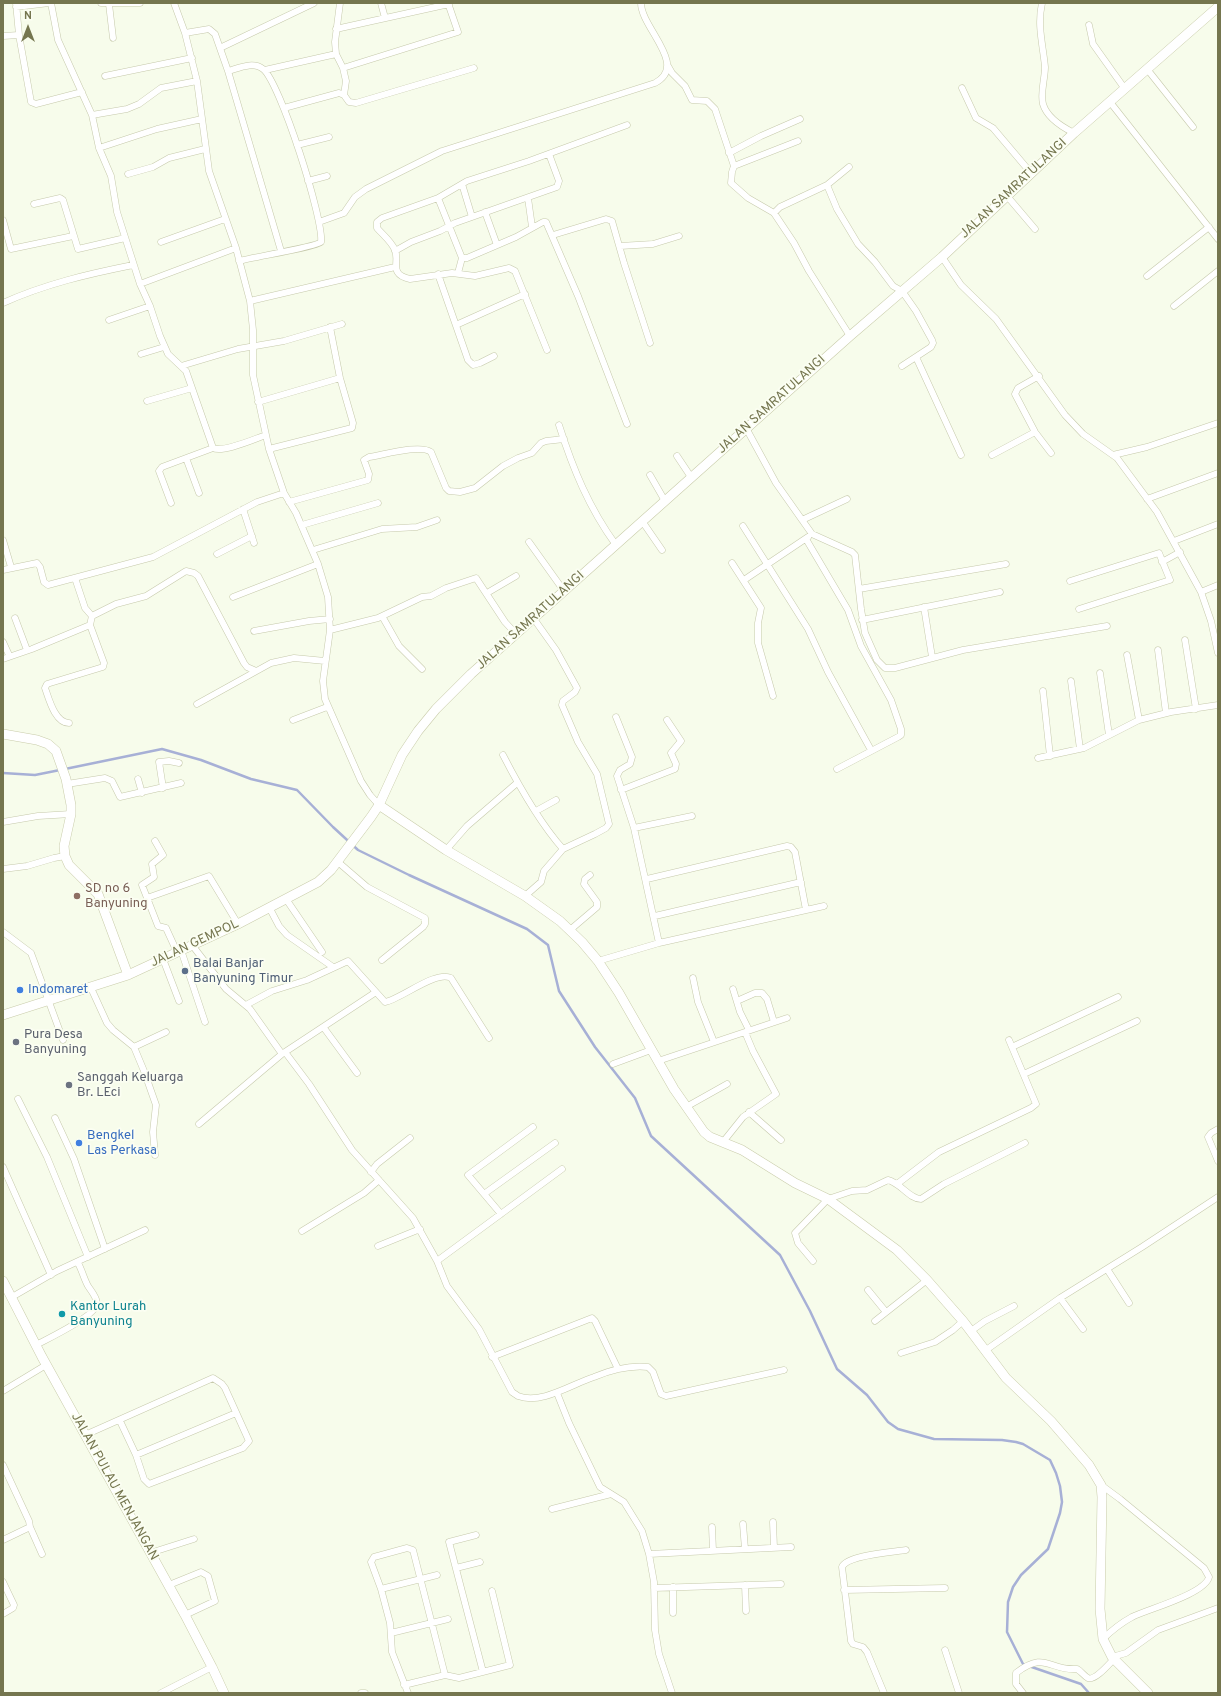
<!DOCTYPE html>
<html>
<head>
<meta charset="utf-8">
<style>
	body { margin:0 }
	#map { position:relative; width:1221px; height:1696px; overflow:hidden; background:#f7fceb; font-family:Overpass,sans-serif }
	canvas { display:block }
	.frame { position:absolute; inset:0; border:4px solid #75764f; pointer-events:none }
	.north { position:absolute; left:8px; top:8px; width:40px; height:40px; -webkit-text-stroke:3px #fbfef2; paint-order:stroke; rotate:0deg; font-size:11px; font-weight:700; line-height:16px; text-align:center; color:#75764f }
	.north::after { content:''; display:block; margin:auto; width:14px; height:18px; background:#75764f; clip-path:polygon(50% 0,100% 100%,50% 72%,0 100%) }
</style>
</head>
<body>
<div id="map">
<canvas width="1221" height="1696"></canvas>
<div class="frame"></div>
<div class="north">N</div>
</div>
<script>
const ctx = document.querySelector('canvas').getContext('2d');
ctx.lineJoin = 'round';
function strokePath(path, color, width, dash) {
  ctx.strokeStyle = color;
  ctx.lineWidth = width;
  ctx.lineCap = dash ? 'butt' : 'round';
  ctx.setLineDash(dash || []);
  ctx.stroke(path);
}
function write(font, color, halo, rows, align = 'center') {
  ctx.font = font + ' Overpass,sans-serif';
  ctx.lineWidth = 3.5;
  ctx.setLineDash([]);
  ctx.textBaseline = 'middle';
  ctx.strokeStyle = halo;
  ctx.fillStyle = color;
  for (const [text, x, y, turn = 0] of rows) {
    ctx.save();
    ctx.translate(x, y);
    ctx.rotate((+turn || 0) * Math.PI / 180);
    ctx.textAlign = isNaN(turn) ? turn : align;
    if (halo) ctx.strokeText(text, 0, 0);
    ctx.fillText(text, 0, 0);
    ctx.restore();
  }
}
strokePath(new Path2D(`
	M 65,769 L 162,749 L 201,760 L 251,779 L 297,790 L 333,827 L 358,850 L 409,875 L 527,929 L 548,945 L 559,991 L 595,1047 L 635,1098 L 651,1136 L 780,1255 L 810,1311 L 837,1369 L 867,1395 L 888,1422 L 898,1429 L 934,1439 L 1002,1440 L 1016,1442 L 1023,1444 L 1050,1460 L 1056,1473 L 1060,1486 L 1062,1502 L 1060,1513 L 1048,1549 L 1021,1575 L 1013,1587 L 1008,1602 L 1007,1632 L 1023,1664 L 1081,1684 L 1089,1693
	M 3,773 L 35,775 L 60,770`), '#a7b0d6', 2.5);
const street = new Path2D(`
	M 16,3 L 19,35 L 31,102 L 36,104 L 82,92
	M 51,3 L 58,40 L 92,115 L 99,148 L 111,176 L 117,212 L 140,284 L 150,306 L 160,336 L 168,354 L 186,371 L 213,448
	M 101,3 L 140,3
	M 174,3 L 185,33 L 197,81 L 209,171 L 236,248 L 250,301 L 253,330 L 253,375 L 269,449 L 284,493 L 296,513 L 318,564 L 328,597 L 330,630 L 323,681 L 325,699 L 361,781 L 370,795 L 379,805
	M 340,3 L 335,42 L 336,54 L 343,68 L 346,81 L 344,95
	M 381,3 L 385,18
	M 1042,3 C 1037,26 1043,45 1045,67 C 1045,79 1040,93 1043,104 C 1047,118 1062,127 1074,133
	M 109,4 L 113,38
	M 16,7 L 49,3
	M 1089,25 L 1093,44 L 1125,89
	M 336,29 L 449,4
	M 185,33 L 209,29 L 215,34 L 228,71 L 281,251
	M 3,36 L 19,35
	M 220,48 L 314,3
	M 668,66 L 672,73 L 685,86 L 692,100 L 707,101 L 715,109 L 734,166 L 732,172 L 731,183 L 748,198 L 774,213 L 794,243 L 809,271 L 850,336
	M 343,68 L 458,32 L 448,3
	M 1147,69 L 1193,127
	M 265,70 L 336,54
	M 228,71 C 239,68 253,61 263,69 C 280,82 324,220 321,242 C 316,247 253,257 239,261
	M 105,76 L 192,58
	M 962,88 L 976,118 L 993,128 L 1031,173
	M 1110,102 L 1218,239
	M 284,108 L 339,93 L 344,95 L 349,102 L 356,103 L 474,68
	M 92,115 L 127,109 L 139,104 L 161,88 L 197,81
	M 297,145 L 329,137
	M 99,148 L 157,129 L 202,119
	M 729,153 L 761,136 L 800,119
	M 734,166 L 798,141
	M 128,174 L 153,167 L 169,158 L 205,149
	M 308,181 L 327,176
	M 462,184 L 472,217
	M 827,185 L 837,209 L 858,244 L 875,262 L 893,286 L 902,291 L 916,311 L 932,340 L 933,343 L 931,347 L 902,366
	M 1007,196 L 1035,229
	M 438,198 L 462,258 L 467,258 L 516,237 L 543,222 L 546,222 L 578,296 L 627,424
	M 528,198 L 532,227
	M 34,204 L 60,198 L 63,200 L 78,249 L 125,238
	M 485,212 L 497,245
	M 774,213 L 780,207 L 827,185 L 849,167
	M 3,220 L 11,249 L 73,236
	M 319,222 L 344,213 L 355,197 L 366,189 L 442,151 L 655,83 C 689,65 641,28 641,3
	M 553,235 L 606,219 L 612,221 L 624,263 L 650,343
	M 161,242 L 225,219
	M 620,246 L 653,244 L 679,236
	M 395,251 L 411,242 L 440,231 L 455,223 L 557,187 L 559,181 L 549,154
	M 942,257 L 961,285 L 996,319 L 1065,415 L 1083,434 L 1117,458 L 1157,512 L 1201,592 L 1211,621 L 1218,653
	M 458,273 L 462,258
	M 438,274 L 468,360 L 473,365 L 480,363 L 494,356
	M 1147,276 L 1209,227
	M 140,284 L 236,248
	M 250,301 L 395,267
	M 3,303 C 45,284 88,274 133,265
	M 1174,306 L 1218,271
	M 109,320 L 150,306
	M 456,325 L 525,294
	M 547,350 L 515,271 L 509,268 L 475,276 L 452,273 L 410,279 C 388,274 400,262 395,250 C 391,241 383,235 377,228 L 377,222 L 382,218 L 438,198 L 467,181 L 529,161 L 627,125
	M 141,354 L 164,347
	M 916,357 L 961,455
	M 181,366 L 238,349 L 284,341 L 342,324
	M 1039,376 L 1018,388 L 1015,394 L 1035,432 L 1051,453
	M 147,401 L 192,388
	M 258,402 L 340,378
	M 559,425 C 573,469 589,508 616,545
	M 746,428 L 776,483 L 812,534 L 852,552 L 855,555 L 861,609 L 865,633 L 877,660 L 885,668 L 895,668 L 963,650 L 1107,626
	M 269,449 L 352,428 L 353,423 L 340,378 L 330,327
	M 992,455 L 1035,432
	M 1113,455 L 1147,447 L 1218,423
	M 677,456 L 691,477
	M 186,458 L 199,493
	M 650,475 L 665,501
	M 1147,499 L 1218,473
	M 289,502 L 368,480 L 369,474 L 364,460 L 369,457 C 383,455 420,444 431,452 L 446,488 L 449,491 L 460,492 L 475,488 L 503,466 L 518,458 L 532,453 L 541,443 L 546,441 L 564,439
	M 171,503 L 159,471 L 162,467 L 213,448 C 223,453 254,439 266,435
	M 243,509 L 254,543
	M 802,520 L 847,499
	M 642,521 L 662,550
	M 302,525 L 378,503
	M 743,526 L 808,629 L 828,672 L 871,750
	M 806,539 L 848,610 L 861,646 L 891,700 L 901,729 L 901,735 L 898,737 L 837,769
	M 3,540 L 11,567
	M 1174,541 L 1218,524
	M 529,542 L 564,591
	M 313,550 L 382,529 L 417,527 L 437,520
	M 217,554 L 252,536
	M 1162,562 L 1180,552
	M 732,563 L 761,608 L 758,623 L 758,643 L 773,696
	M 3,570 L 37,563 L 40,567 L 44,582 L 48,585 L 153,557 L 257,502 L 284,493
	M 75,578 L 85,608 L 92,616
	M 744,580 L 808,537
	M 1070,581 L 1159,553 L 1170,580 L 1079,609
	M 859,589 L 1006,564
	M 1201,592 L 1218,585
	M 487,593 L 516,576
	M 233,597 L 318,564
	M 924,607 L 932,657
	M 382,616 L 399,646 L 422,669
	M 15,618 L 27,650
	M 862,620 L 1000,592
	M 330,630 L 378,618 L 422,597 L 431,596 L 446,588 L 476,578 L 505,622 L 516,634
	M 254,631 L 309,621 L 330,619
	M 1185,640 L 1196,709
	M 3,642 L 9,655
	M 1158,650 L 1166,713
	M 1127,655 L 1139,720
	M 3,659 L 32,649 L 90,625
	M 1100,673 L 1109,735
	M 1071,681 L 1080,749
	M 1043,691 L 1050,756
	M 197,704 L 271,663 L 294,658 L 325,661
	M 616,717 L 632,757 L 630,764 L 620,770 L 617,776 L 634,828 L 659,943
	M 293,720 L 327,707
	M 69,723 C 55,723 49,699 45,688 L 47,684 L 103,667 L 104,663 L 90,625 L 92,616 L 116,604 L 146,596 L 186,571 L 194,573 L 198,576 L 244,663 L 247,667 L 256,671
	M 503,755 C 520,788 539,822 563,849
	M 1038,758 L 1084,748 L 1139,720 L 1171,712 L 1218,705
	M 138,779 L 142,793
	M 67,784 L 105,778 L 112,781 L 120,797 L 181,783
	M 163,788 L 159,762 L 169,761 L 179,763
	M 621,790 L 675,769 L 676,764 L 671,753 L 681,741 L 667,720
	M 536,811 L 556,800
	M 3,822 L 38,816 L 71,814
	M 634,828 L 692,816
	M 155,841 L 163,855 L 152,864 L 154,877 L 142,885 L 158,926 L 166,928 L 177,952
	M 446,850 L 467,826 L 517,783
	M 338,862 L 367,887 L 425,918 L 425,924 L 423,927 L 382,960
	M 3,869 L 27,866 L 54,858 L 65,856
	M 647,879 L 787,846 L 791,847 L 795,852 L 806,910
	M 525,896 L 541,882 L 544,871 L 563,849 L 595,834 L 606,828 L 609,824 L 597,774 L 578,742 L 562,705 L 563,701 L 575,692 L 577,688 L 556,650 L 534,619
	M 147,898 L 209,876 L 238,924
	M 286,899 L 322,952
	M 269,907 L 279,926 L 287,935 L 333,967
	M 655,916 L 801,882
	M 570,930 L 597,907 L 597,902 L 584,884 L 585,879 L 590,875
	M 3,932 L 31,953 L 63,1040
	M 192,945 L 226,989 L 250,1009 L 282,1054
	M 181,950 L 205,1022
	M 163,959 L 179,1001
	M 598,961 L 659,943 L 824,906
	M 693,978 L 698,1002 L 714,1042
	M 91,988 L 107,1023 L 113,1030 L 134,1047 L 144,1071 L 156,1105 L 153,1132 L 155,1155
	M 733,989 L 740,1012 L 749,1030
	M 737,1001 L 755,993 L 762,993 L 767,999 L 774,1022
	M 246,1005 L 272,991 L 307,980 L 348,961 L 385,1002 C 401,999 436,970 451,978 L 489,1038
	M 324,1028 L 357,1073
	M 134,1047 L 166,1032
	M 1012,1047 L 1118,997
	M 285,1052 L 309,1084 L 352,1150 L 413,1218 L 437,1261 L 447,1286 L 479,1329 L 512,1392 L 518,1396 C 541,1405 572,1384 594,1377 C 611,1370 629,1365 648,1367 L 653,1372 L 661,1394 L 666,1396 L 784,1370
	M 658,1061 L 787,1018
	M 613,1064 L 651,1050
	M 1024,1074 L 1137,1021
	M 18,1099 L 47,1157 L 88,1257
	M 686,1107 L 727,1084
	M 749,1112 L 781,1140
	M 55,1118 L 74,1159 L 105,1249
	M 199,1124 L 282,1054 L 376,992
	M 1218,1129 L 1211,1133 L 1208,1137 L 1218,1161
	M 723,1142 L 743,1117 L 776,1094 L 753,1051 L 745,1032
	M 3,1167 L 51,1275
	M 371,1172 L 377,1164 L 410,1138
	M 897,1184 L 939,1152 L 1031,1108 L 1036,1104 L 1009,1040
	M 484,1194 L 555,1143
	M 501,1214 L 468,1175 L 533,1127
	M 302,1231 L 364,1193 L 379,1180
	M 378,1246 L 420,1229
	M 437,1261 L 562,1169
	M 813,1261 L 798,1243 L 795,1233 L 828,1199 L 852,1191 L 867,1190 L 888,1180 C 901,1183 909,1199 921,1199 L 944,1184 L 1025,1143
	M 1107,1269 L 1129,1303
	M 868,1290 L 886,1312
	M 12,1297 L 57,1271 L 145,1230
	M 1060,1298 L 1083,1329
	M 875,1321 L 927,1280
	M 971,1331 L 985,1321 L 1014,1306
	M 36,1345 C 47,1339 98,1315 97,1303 C 96,1296 91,1291 88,1286 C 84,1279 82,1270 78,1263
	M 986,1350 L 1060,1298 L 1142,1247 L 1218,1197
	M 901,1353 L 935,1342 L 953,1330 L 963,1321
	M 492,1357 L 592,1318 L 595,1321 L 618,1369
	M 3,1391 L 46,1365
	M 557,1393 L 569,1423 L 600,1487 L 624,1502 L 642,1531 L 649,1554 L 654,1582 L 655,1630 L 659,1654 L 672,1693
	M 85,1435 L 213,1378 L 222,1384 L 225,1388 L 249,1441 L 243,1448 L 149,1484 L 144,1479 L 136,1455 L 120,1421
	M 136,1455 L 236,1413
	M 3,1465 L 29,1521 L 30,1527 L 42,1554
	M 1101,1485 L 1120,1499 L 1204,1568 L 1209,1577 C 1205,1594 1148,1609 1132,1617 C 1121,1623 1111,1631 1103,1639
	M 552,1509 L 611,1494
	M 773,1522 L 774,1548
	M 743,1524 L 745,1549
	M 712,1527 L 713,1551
	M 476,1535 L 449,1542 L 483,1672
	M 3,1540 L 30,1527
	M 150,1553 L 194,1539
	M 649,1554 L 791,1547
	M 456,1568 L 480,1562
	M 3,1582 L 14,1605 L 13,1608 L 3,1614
	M 169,1585 L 201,1572 L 208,1576 L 215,1601 L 185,1615
	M 745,1585 L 746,1611
	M 673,1587 L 673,1613
	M 654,1588 L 781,1584
	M 381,1589 L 437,1575
	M 844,1590 L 945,1588
	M 391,1633 L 448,1619
	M 945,1650 L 959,1693
	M 1112,1657 L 1126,1653 L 1158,1630 L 1218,1608
	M 404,1685 L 445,1675 L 459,1678 L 510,1665 L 492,1591
	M 161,1693 L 212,1667
	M 361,1693 L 365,1693
	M 408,1693 L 392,1652 L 390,1623 L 381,1589 L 371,1562 L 374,1557 L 407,1548 L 413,1550 L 445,1675
	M 884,1693 L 867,1652 L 863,1647 L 853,1644 L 851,1641 L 842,1567 C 847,1555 894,1552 906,1550
	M 1023,1693 L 1016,1684 L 1016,1673 C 1046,1650 1048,1671 1077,1669 C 1081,1671 1084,1676 1088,1678 C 1095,1681 1109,1664 1114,1659`);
const secondary = new Path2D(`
	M 3,734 L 37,740 L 48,744 L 56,751 L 66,779 L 71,805 L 71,814 L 64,846 L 65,856 L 69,865 L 98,894 L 128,975
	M 379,805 L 446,850 L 525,896 L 560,921 L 582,942 L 598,961 L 619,993 L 674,1089 L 704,1132 L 710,1137 L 742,1150 L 795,1183 L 828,1199 L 897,1250 L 927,1280 L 963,1321 L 1006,1378 L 1051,1421 L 1089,1465 L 1101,1485 L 1102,1497 L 1100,1609 L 1103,1639 L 1112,1657 L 1148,1693
	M 3,1015 L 128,975 L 238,924 L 318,882 L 331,870 L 371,817 L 379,805 L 402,755 L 418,731 L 436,709 L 471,674 L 850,336 L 942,257 L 1074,133 L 1218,7
	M 3,1281 L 42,1357 L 185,1615 L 212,1667 L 224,1693`);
strokePath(street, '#c6c9ab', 7);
strokePath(secondary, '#c9ccaa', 10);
strokePath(street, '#fff', 6);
strokePath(secondary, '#fff', 9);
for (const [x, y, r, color] of [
	[77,896,4,"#8d6e63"],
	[185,971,4,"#5c6f8a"],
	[20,990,4,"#3f7fe0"],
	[16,1042,4,"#6b7280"],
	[69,1085,4,"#6b7280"],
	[79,1143,4,"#3f7fe0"],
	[62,1314,4,"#0f9aa8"]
]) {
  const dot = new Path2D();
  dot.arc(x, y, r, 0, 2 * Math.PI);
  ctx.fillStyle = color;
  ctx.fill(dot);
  strokePath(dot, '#fbfef2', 1.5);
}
write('13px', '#75764f', '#fbfef2', [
	["JALAN SAMRATULANGI",1014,189,-43],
	["JALAN SAMRATULANGI",772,405,-42],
	["JALAN SAMRATULANGI",531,621,-42],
	["JALAN GEMPOL",195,944,-25],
	["JALAN PULAU MENJANGAN",114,1487,61]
]);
write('13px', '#785e54', '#fbfef2', [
	["SD no 6",85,889],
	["Banyuning",85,904]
], 'left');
write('13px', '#4e5e75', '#fbfef2', [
	["Balai Banjar",193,964],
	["Banyuning Timur",193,979]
], 'left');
write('13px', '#366cbe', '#fbfef2', [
	["Indomaret",28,990],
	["Bengkel",87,1136],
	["Las Perkasa",87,1151]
], 'left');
write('13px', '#5b616d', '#fbfef2', [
	["Pura Desa",24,1035],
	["Banyuning",24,1050],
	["Sanggah Keluarga",77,1078],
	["Br. LEci",77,1093]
], 'left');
write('13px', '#0d838f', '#fbfef2', [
	["Kantor Lurah",70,1307],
	["Banyuning",70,1322]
], 'left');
</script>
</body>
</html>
